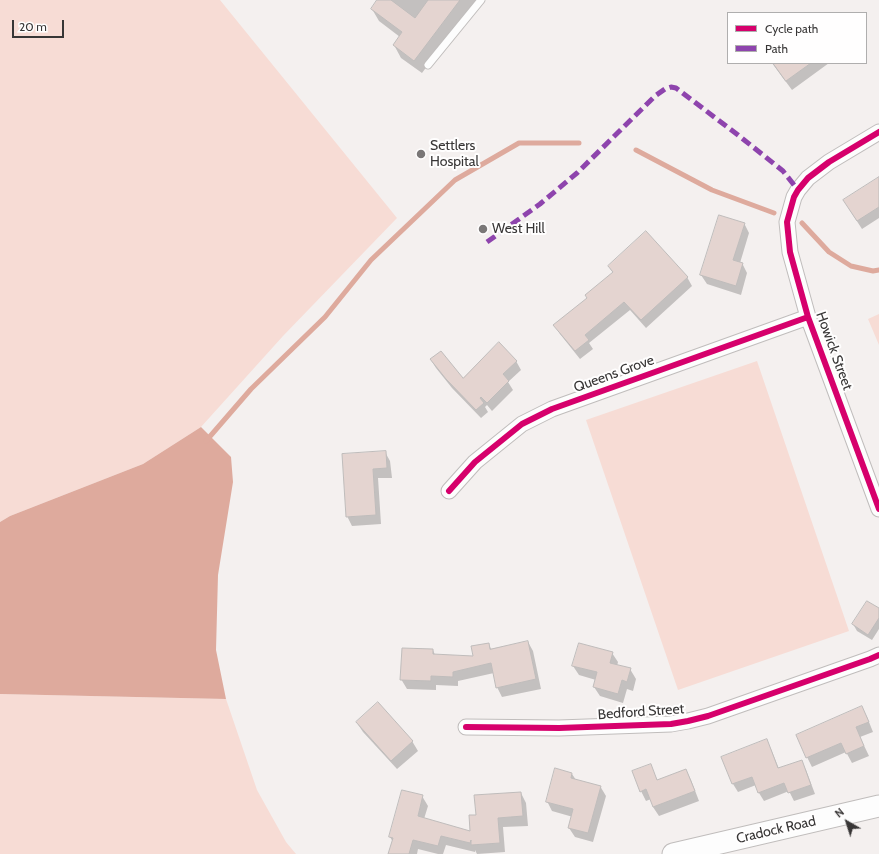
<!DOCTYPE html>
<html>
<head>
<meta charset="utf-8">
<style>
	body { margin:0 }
	#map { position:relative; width:879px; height:854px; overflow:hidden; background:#f4f0ef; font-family:Cabin,sans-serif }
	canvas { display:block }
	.legend { position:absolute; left:727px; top:12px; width:140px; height:52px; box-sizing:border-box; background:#fffefe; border:1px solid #afaeae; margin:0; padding:5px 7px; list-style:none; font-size:12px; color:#383636 }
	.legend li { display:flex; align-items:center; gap:8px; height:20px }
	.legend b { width:20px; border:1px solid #afaeae }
	.north { position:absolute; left:827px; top:802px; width:40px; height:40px; -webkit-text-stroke:3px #fffefe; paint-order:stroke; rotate:321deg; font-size:11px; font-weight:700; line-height:16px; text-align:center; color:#383636 }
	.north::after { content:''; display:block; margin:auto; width:14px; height:18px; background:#383636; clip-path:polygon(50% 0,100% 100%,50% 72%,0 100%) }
	.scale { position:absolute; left:12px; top:20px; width:52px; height:18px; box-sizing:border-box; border:2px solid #383636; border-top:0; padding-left:5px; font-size:12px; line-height:14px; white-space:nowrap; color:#383636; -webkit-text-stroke:3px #fffefe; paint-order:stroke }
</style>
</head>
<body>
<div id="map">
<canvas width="879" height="854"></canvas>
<ul class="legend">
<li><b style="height:5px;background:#d6006c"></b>Cycle path</li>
<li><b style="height:5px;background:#8e44ad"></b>Path</li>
</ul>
<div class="north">N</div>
<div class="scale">20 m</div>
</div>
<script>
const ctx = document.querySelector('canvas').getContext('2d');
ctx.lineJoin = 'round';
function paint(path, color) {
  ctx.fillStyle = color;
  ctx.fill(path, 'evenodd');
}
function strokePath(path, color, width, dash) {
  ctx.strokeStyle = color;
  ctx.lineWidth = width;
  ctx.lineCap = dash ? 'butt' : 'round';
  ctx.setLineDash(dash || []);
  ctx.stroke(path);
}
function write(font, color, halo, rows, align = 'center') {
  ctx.font = font + ' Cabin,sans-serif';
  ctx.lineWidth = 4;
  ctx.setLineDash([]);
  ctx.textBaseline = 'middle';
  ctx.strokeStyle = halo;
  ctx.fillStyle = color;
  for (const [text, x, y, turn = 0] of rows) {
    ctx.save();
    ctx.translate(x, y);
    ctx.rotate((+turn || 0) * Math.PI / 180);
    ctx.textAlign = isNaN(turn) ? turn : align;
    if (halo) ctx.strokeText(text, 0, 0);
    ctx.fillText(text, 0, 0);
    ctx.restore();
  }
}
paint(new Path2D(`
	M 0,0 L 220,0 L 397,218 L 283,336 L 201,427 L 143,464 L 10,516 L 0,522 Z
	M 879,314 L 879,345 L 868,319 Z
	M 757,361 L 849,631 L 678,690 L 586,420 Z
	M 0,694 L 226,699 L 257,790 L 286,842 L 296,854 L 0,854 Z`), '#f7dcd5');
paint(new Path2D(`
	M 201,427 L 231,457 L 233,482 L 218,575 L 216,650 L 226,699 L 0,694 L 0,522 L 10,516 L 143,464 Z`), '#deaa9d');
paint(new Path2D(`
	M 379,0 L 476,0 L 422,73 L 401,58 L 394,45 L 400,37 L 379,21 L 372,9 Z
	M 772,63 L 829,63 L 792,90 Z
	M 879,178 L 879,218 L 862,229 L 849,209 Z
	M 744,223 L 749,233 L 740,263 L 742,263 L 747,273 L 741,295 L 707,284 L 701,275 Z
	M 609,267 L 687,277 L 692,286 L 646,328 L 630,310 L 589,343 L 593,349 L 580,359 L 560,334 L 555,325 L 588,299 L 613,273 Z
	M 431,360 L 463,379 L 516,361 L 521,370 L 508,382 L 513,390 L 492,411 L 487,405 L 485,407 L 488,412 L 481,418 L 452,388 L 436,368 Z
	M 385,452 L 390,461 L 392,478 L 378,478 L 381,524 L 352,526 L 347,516 L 343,455 Z
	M 879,609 L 879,629 L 872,640 L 857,631 L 853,624 Z
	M 528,642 L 533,651 L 541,689 L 502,697 L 497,687 L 494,673 L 458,681 L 458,686 L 436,685 L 436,690 L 407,689 L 401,679 L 433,650 L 435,655 L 474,657 L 488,644 L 492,650 Z
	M 612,653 L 618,662 L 617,666 L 630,669 L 636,679 L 633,691 L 627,689 L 623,703 L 600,696 L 594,687 L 596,680 L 579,675 L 573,666 Z
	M 862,707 L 867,717 L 873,732 L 860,737 L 869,756 L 852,763 L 846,752 L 812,767 L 807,757 Z
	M 357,723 L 412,741 L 418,751 L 397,769 L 363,732 Z
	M 766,740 L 771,749 L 779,769 L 801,761 L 806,770 L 815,794 L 794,801 L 789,791 L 764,801 L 759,793 L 756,785 L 738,792 L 733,784 L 723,757 Z
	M 650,766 L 658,781 L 686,770 L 691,780 L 699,801 L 659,816 L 653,807 L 651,799 L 646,801 L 641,791 Z
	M 572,774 L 576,780 L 600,786 L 606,796 L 593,842 L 575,837 L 569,828 L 573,817 L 552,811 L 547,801 Z
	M 521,793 L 526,803 L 528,826 L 503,827 L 505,852 L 477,854 L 475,850 L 475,852 L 446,845 L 443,854 L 438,854 L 418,849 L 417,854 L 391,854 L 393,842 L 390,837 L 422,796 L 428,806 L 424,819 L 471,832 L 477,816 Z`), '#0003');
strokePath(new Path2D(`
	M 636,150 L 712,190 L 774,213
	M 802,223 L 829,252 L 851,266 L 873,271 L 879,270
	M 206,441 L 251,389 L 325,317 L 371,260 L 455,180 L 519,143 L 579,143`), '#deaa9d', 5);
const building = new Path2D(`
	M 377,0 L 391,0 L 415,18 L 428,0 L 460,0 L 414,61 L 393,45 L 402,32 L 371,9 Z
	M 773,63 L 811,63 L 786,81 Z
	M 879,177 L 879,207 L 857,221 L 843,200 Z
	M 719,215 L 745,223 L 733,260 L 743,263 L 736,286 L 700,275 Z
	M 646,231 L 688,277 L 641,320 L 624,302 L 585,335 L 589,340 L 575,351 L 553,325 L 587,298 L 585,295 L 613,272 L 608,266 Z
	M 499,342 L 517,361 L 503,374 L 509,381 L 487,403 L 481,397 L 480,398 L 484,403 L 476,410 L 446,379 L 430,359 L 441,351 L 463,378 Z
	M 386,451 L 387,468 L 373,469 L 376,515 L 346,517 L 342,454 Z
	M 867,601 L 879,608 L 879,618 L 868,635 L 852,624 Z
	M 528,641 L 536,679 L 496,688 L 491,663 L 453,672 L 453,677 L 431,676 L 431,681 L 400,680 L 402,648 L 433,649 L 433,654 L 473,656 L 471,646 L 489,643 L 490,649 Z
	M 579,643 L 613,652 L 610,663 L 631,668 L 627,682 L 622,680 L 618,694 L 593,687 L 597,672 L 572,666 Z
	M 378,702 L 413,741 L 391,761 L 356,722 Z
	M 862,706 L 869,722 L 856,727 L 864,746 L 846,754 L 841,743 L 806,758 L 796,735 Z
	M 767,739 L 778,768 L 802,760 L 811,785 L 788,793 L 784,783 L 758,793 L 752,777 L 732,784 L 721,757 Z
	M 651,764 L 657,780 L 686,769 L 695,791 L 653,807 L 646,789 L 640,792 L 632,771 Z
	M 555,768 L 572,773 L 571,778 L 601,786 L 588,833 L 568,828 L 573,809 L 546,802 Z
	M 402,790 L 423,795 L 418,816 L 470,831 L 469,815 L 476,815 L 474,795 L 521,792 L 523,816 L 498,818 L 500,843 L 471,845 L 471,840 L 470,843 L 441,836 L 438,846 L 413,840 L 409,854 L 388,854 L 393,838 L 389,837 Z`);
paint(building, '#e4d4d0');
strokePath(building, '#bfbcbb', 1);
const service = new Path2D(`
	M 428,65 L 481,0`);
const minor = new Path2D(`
	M 879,132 L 829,162 L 808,178 L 798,190 L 794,197 L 787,222 L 790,252 L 808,317 L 879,509
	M 449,491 L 475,462 L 522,424 L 552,409 L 808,317
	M 466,727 L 559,728 L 671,724 L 688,721 L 708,716 L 870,659 L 879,655`);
const secondary = new Path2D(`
	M 673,854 L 879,806`);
strokePath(service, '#c0bdbc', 9);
strokePath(minor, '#c0bdbc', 17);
strokePath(secondary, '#c0bdbc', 23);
strokePath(service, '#fdfdfd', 7);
strokePath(minor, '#fdfdfd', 15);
strokePath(secondary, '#fdfdfd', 21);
strokePath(new Path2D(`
	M 487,242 L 540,204 L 577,173 L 655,96 L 665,89 L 671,87 L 676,88 L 738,135 L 783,171 L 798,190`), '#8e44ad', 5, [10, 5]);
strokePath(new Path2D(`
	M 879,132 L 829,162 L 808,178 L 798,190 L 794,197 L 787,222 L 790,252 L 808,317 L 879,509
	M 449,491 L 475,462 L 522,424 L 552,409 L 808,317
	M 466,727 L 559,728 L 671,724 L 688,721 L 708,716 L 870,659 L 879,655`), '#d6006c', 6);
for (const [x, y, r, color] of [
	[421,154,5,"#7a7777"],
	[483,229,5,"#7a7777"]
]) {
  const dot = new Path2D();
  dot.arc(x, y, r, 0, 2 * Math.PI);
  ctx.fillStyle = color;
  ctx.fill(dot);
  strokePath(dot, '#fffefe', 1.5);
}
write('14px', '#383636', '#fffefe', [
	["Settlers",430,146],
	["Hospital",430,162],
	["West Hill",492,229]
], 'left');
write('14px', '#383636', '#fffefe', [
	["Howick Street",834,351,70],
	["Queens Grove",614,374,-20],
	["Bedford Street",641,712,-4],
	["Cradock Road",776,830,-13]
]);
</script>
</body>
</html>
